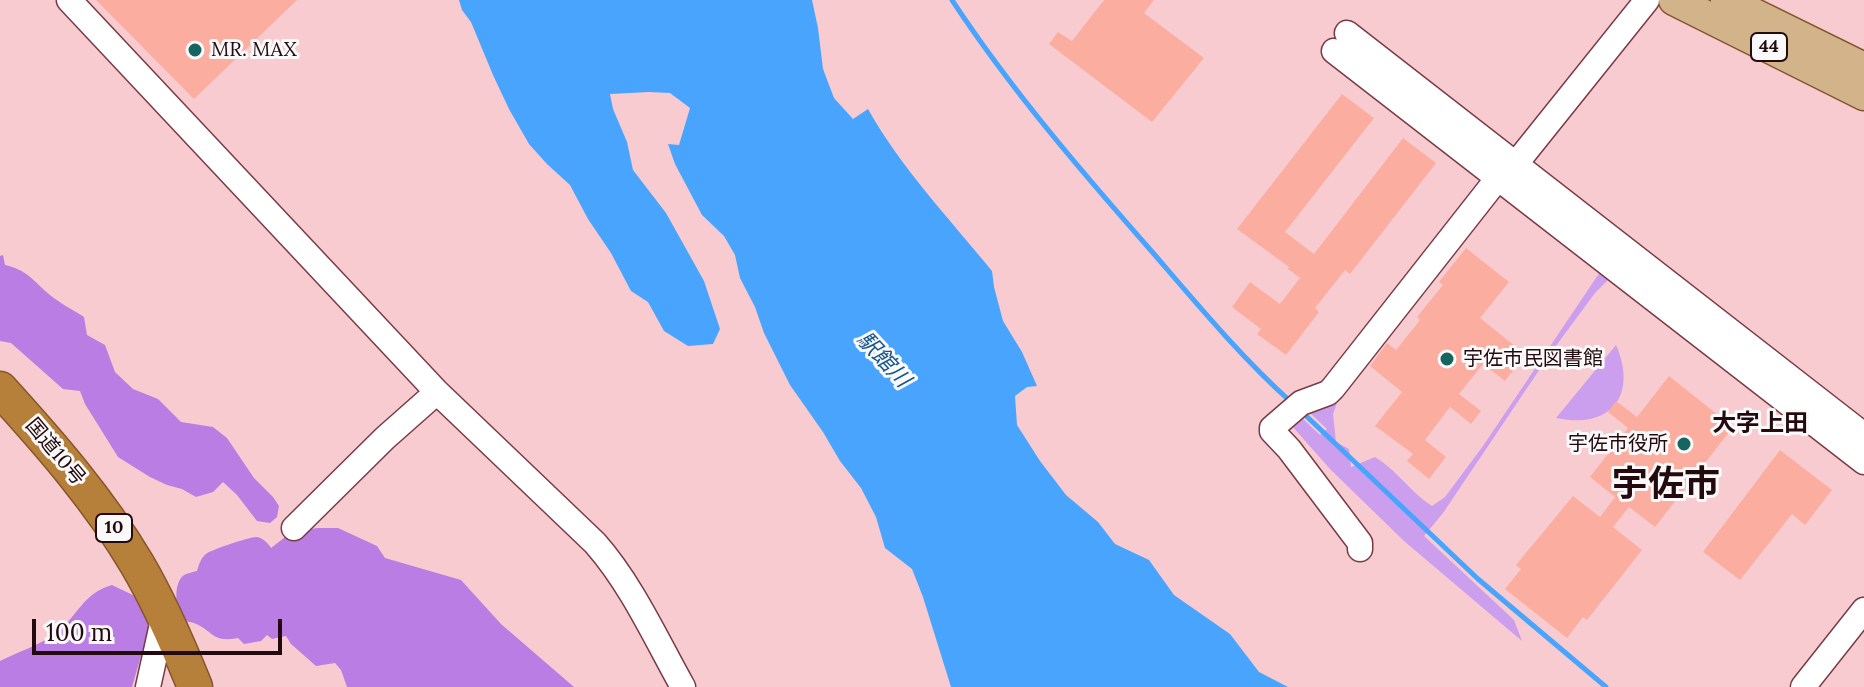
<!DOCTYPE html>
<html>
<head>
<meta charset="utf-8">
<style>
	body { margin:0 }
	#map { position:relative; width:1864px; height:687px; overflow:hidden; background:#f8cbd1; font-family:Lora,serif }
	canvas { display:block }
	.scale { position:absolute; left:32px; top:619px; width:250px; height:36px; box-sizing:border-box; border:4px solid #230a0f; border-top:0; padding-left:10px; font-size:24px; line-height:28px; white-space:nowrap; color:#230a0f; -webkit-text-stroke:6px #f9f9f9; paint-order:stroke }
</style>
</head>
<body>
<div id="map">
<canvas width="1864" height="687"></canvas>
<div class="scale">100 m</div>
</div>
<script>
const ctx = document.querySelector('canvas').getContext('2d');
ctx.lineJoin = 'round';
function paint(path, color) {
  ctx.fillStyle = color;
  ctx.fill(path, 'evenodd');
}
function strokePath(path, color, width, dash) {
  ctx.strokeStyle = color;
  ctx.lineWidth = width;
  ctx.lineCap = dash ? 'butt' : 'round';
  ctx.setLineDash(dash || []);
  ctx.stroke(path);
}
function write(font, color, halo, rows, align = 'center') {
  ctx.font = font + ' Lora,"Noto Sans JP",serif';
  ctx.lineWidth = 6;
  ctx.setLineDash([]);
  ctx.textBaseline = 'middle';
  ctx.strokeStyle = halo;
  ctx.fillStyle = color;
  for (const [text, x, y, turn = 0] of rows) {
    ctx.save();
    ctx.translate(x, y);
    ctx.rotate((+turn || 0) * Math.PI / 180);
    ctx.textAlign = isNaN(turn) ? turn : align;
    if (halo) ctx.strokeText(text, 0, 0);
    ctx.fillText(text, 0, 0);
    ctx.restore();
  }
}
paint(new Path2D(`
	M 1602,269 L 1611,277 L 1595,293 L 1550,354 L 1443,513 L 1424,536 L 1514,620 L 1522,641 L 1404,541 L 1330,469 L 1292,426 L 1302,418 L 1320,435 L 1327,429 L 1308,411 L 1331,398 L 1337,403 L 1333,414 L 1336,442 L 1349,449 L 1351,467 L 1375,457 C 1398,471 1410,492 1432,506 L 1445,497 L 1483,446 Z
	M 1616,345 C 1638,395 1611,430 1556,418 Z`), '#cc9eee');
paint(new Path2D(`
	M 3,255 L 5,265 C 28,270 34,282 50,295 C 60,303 73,310 84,317 L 87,335 L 105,345 L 115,372 L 133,389 L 158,399 L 181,422 L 213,427 L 227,438 L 254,478 L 273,497 L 279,506 L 277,517 L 270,523 L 257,521 L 237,495 L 223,482 L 213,492 L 196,497 L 182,489 L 167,485 L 150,477 L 118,457 L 85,404 L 80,391 L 63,389 L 11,343 L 0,341 L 0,256 Z
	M 318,528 L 338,528 L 377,546 L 385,558 L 461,580 L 501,624 L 574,687 L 347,687 L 341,670 L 335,663 L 316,666 L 291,644 L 286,636 L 272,639 L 267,635 L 261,641 L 244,644 L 238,638 C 211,643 214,631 194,623 C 190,622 185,621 180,620 C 177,608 172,584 184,575 C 188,573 193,572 197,571 C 199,564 201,558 206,554 C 210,550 250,537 256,537 C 262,537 268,543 271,548 L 293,531 Z
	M 112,585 L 139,598 L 152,618 L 132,687 L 0,687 L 0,661 C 18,652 40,645 56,633 C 78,616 83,593 112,585 Z`), '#b97de3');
paint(new Path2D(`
	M 459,0 L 812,0 L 818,28 L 823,69 L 834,98 L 853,119 L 868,109 C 901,168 949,218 992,271 L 994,287 L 1003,321 L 1022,352 L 1037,386 L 1027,387 L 1015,396 L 1017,425 L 1040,461 L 1066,495 L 1098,522 L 1115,544 L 1149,560 L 1174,595 L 1230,634 L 1259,672 L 1288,687 L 951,687 L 923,597 L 912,569 L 885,548 L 876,517 L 861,488 L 840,461 L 823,432 L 790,385 L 764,333 L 755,307 L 740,278 L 735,255 L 724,236 L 702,215 L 675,164 L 668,144 L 679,145 L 690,108 L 670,93 L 649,92 L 610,94 L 613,109 L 627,142 L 633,170 L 666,213 L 704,281 L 720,329 L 713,344 L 688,346 L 664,331 L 648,302 L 631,291 L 611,253 L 588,219 L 570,185 L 547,164 L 529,144 L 509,109 L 493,75 L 471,22 L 462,10 Z`), '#48a4fc');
strokePath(new Path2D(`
	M 952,0 C 1012,91 1082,172 1154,254 C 1197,304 1242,358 1291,402
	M 1302,412 L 1478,579 L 1606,687`), '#48a4fc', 5);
paint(new Path2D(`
	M 96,0 L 297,0 L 194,99 Z
	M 1104,0 L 1154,0 L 1144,13 L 1204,58 L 1152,122 L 1049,44 L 1058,32 L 1072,41 Z
	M 1342,94 L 1374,118 L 1285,232 L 1314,254 L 1403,138 L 1436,163 L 1350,274 L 1345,270 L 1315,308 L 1319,312 L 1286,355 L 1257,334 L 1261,329 L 1232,307 L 1250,282 L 1280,304 L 1300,278 L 1288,269 L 1289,267 L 1237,229 Z
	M 1466,248 L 1509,282 L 1480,318 L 1525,354 L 1505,381 L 1483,364 L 1459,394 L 1481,411 L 1471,424 L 1450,407 L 1425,440 L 1446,457 L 1429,479 L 1407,461 L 1413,454 L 1375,426 L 1402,392 L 1370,366 L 1387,343 L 1396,350 L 1420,320 L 1417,317 L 1443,285 L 1439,282 Z
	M 1669,376 L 1733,427 L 1655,527 L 1629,507 L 1613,527 L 1642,550 L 1587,620 L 1583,617 L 1567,638 L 1505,589 L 1521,569 L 1516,565 L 1573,496 L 1600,517 L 1615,497 L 1590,477 L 1628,428 L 1608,412 L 1616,401 L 1637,417 Z
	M 1780,450 L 1832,490 L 1805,525 L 1792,514 L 1740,580 L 1703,552 Z`), '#fbaea0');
const minor = new Path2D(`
	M 69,0 L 437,392 L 595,543 C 632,585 656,639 683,687
	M 1347,33 L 1864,435
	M 1334,51 L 1864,462
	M 1506,176 L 1647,0
	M 294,528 L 385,438 L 437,392
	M 1360,549 L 1360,543 L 1289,449 L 1272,431 L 1272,428 L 1301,403 L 1328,393 L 1333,388 L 1498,178
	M 148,687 L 164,615
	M 1803,687 L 1864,610`);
const major = new Path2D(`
	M 1674,0 L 1864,95
	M 1726,0 L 1864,68`);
const highway = new Path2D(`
	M 0,389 C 50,444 99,500 137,564 C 160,603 178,645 195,687`);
strokePath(minor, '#783b46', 27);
strokePath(major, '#83572b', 33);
strokePath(highway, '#83572b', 37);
strokePath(minor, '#fff', 24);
strokePath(major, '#d3b389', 30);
strokePath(highway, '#b6803a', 34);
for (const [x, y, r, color] of [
	[195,50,8,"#176561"],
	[1447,359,8,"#176561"],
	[1684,444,8,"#176561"]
]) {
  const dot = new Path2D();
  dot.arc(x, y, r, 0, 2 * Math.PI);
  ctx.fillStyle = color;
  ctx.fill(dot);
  strokePath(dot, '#f9f9f9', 3);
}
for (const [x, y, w] of [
	[1769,47,36],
	[114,528,36]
]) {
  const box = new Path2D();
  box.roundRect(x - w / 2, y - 14, w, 28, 6);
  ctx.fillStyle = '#f9f9f9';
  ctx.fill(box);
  strokePath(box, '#230a0f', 2);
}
write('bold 18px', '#230a0f', null, [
	["44",1769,47],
	["10",114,528]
]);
write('20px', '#230a0f', '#f9f9f9', [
	["MR. MAX",211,50],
	["宇佐市民図書館",1463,359],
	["宇佐市役所",1668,444,"right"]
], 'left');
write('20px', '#230a0f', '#f9f9f9', [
	["国道10号",55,452,50]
]);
write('italic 22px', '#15558d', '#f9f9f9', [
	["駅館川",883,360,47]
]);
write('bold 24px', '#230a0f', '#f9f9f9', [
	["大字上田",1760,424]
]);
write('bold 36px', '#230a0f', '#f9f9f9', [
	["宇佐市",1666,486]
]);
</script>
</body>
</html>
